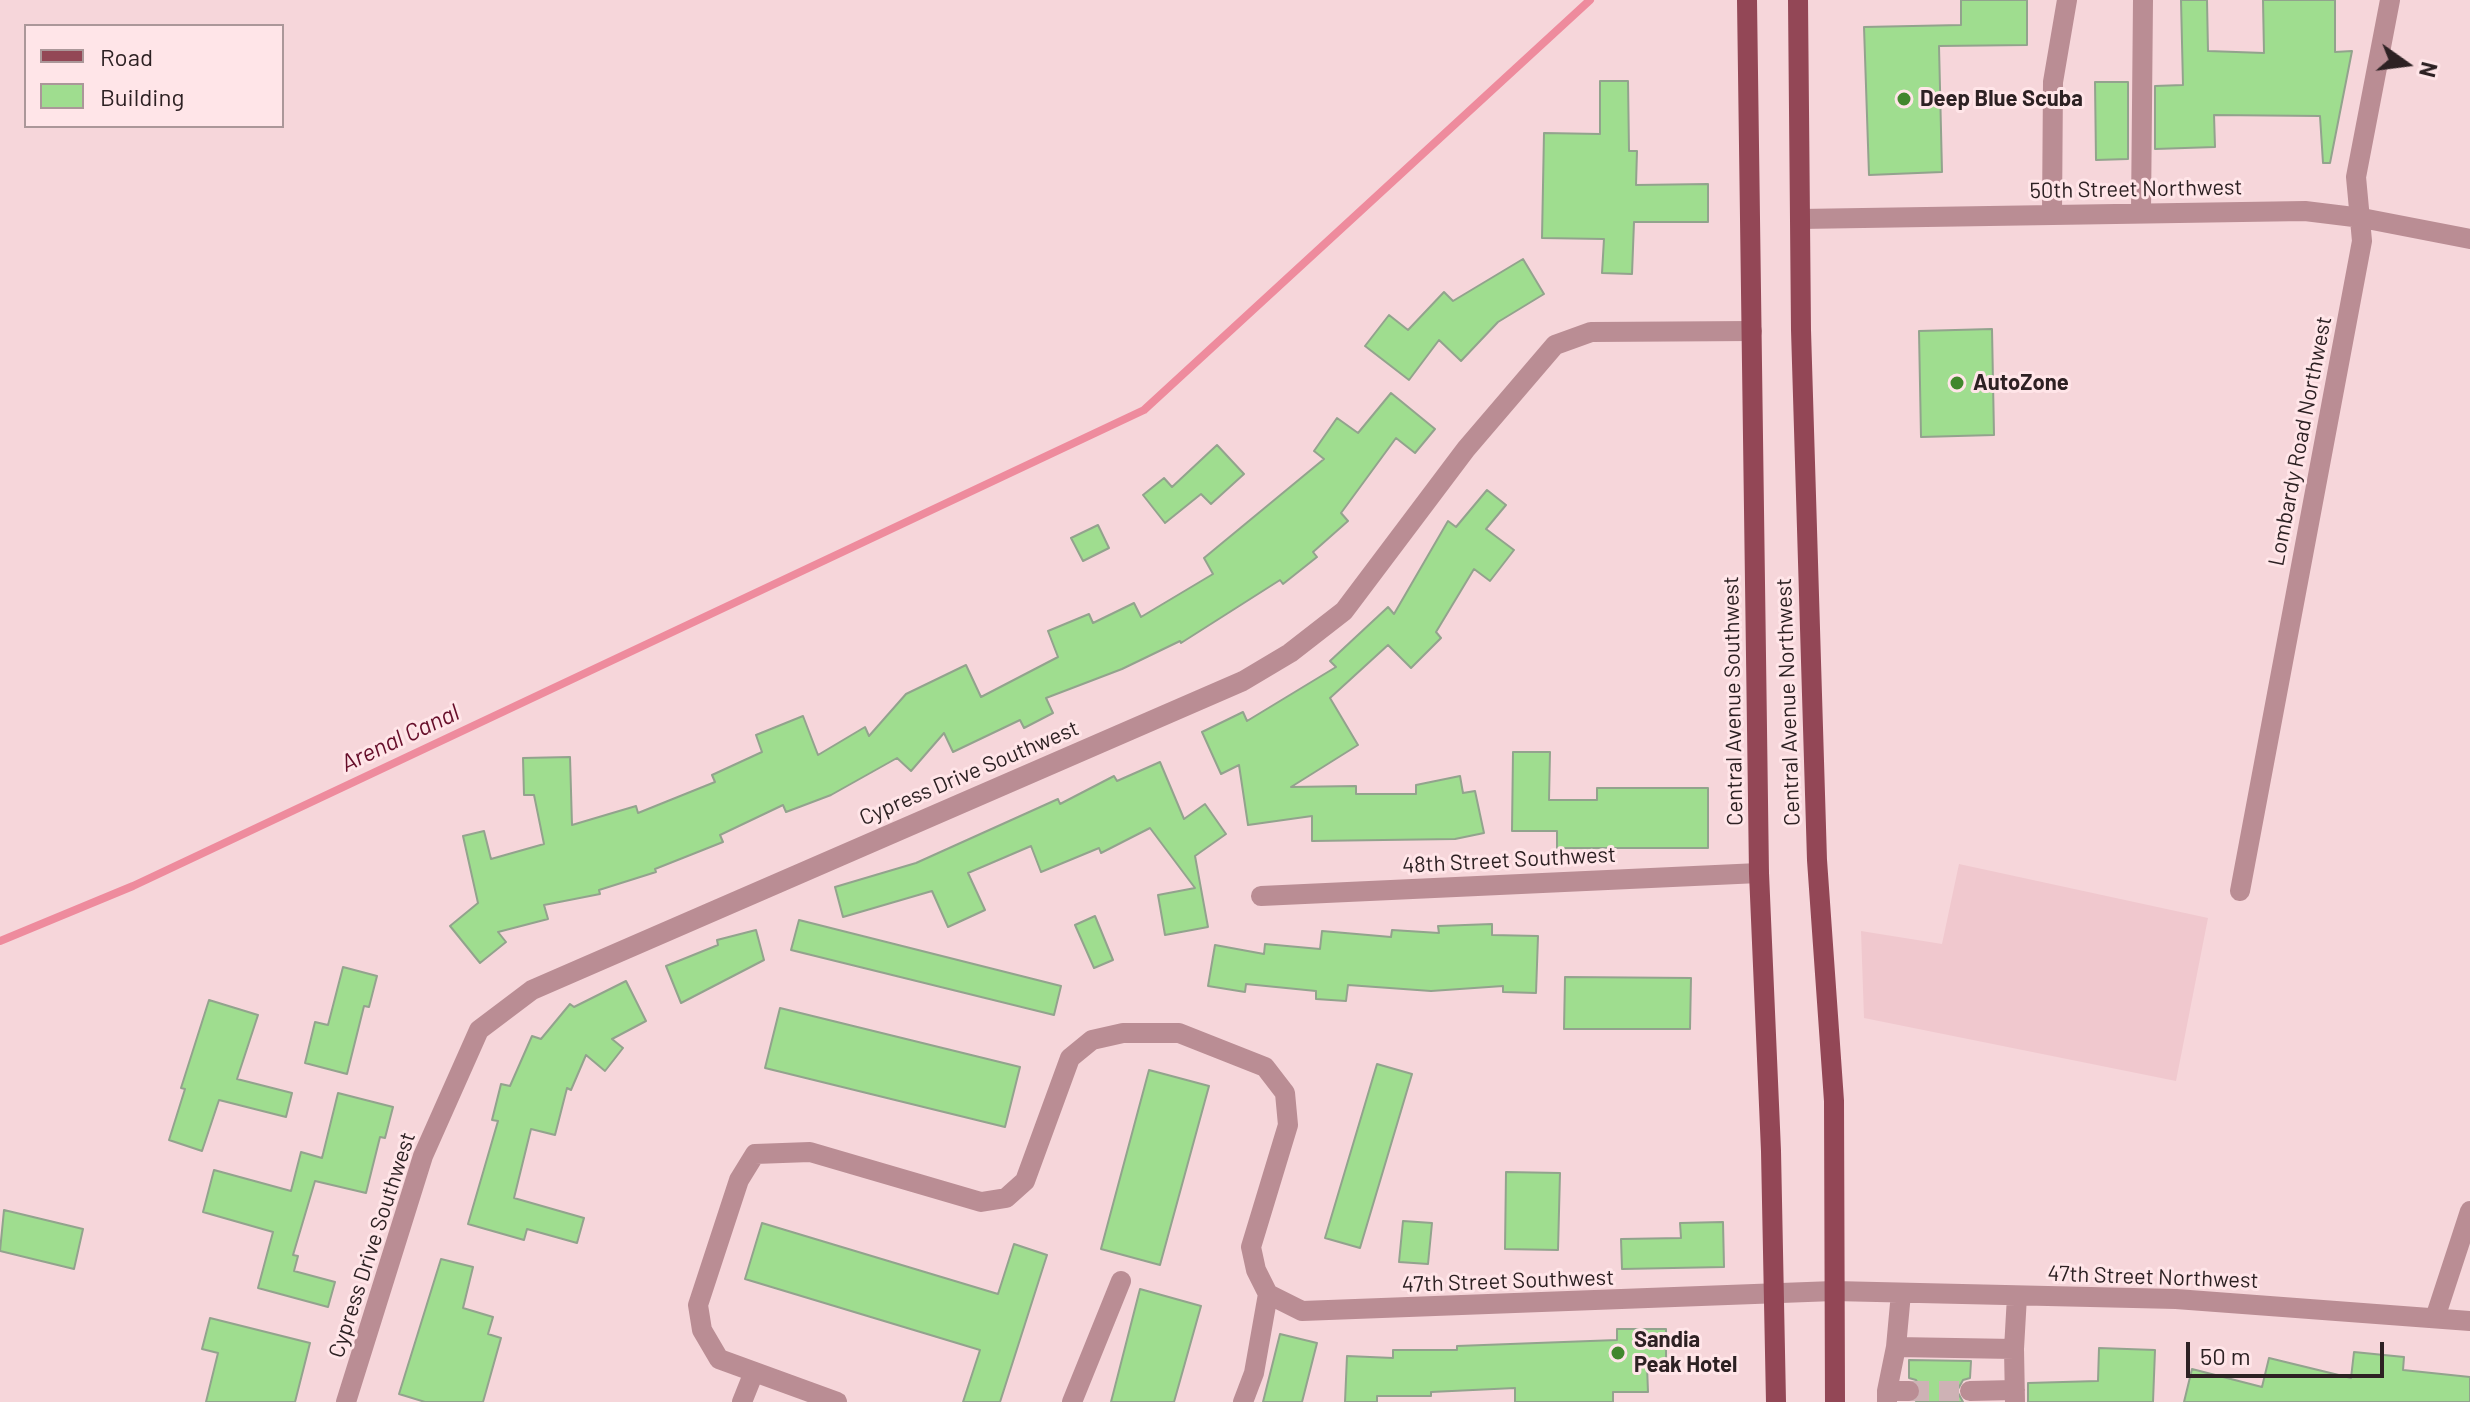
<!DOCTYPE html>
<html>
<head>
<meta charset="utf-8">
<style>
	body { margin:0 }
	#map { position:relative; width:2470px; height:1402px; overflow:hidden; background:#f6d6da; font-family:Barlow,sans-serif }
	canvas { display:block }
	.legend { position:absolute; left:24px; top:24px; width:260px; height:104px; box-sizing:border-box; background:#ffe5e8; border:2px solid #ab9799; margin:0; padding:10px 14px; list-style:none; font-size:24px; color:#2d2123 }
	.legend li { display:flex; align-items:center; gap:16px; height:40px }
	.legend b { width:40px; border:2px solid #ab9799 }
	.north { position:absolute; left:2366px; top:24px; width:80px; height:80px; -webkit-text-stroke:6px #ffe5e8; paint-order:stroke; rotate:104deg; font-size:22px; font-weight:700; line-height:32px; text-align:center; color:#2d2123 }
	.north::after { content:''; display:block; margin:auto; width:28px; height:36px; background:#2d2123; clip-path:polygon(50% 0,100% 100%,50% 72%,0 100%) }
	.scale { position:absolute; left:2186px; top:1342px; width:198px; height:36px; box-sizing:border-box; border:4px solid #2d2123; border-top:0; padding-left:10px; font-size:24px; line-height:28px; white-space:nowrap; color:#2d2123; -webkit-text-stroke:6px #ffe5e8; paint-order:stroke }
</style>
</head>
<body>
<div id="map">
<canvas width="2470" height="1402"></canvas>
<ul class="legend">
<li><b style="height:10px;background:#934756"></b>Road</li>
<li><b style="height:22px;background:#9fdd8f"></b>Building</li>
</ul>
<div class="north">N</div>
<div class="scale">50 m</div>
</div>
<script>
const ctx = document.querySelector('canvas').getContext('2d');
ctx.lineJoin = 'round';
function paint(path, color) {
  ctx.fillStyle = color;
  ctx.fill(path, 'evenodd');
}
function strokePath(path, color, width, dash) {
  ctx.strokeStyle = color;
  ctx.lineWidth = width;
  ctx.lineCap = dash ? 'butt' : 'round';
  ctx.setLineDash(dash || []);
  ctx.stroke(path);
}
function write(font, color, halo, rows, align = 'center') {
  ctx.font = font + ' Barlow,sans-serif';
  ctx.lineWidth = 6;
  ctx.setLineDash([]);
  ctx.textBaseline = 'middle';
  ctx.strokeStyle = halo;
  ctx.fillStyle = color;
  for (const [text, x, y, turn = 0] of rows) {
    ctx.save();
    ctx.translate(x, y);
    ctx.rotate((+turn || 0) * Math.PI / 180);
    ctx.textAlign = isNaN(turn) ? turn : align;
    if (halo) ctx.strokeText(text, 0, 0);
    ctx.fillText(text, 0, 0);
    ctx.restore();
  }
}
paint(new Path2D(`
	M 1959,864 L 2208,918 L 2176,1081 L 1864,1018 L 1861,931 L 1942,944 Z`), '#f0c8ce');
strokePath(new Path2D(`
	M 0,941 L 133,886 L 1144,410 L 1590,0`), '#ee8b9d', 8);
const building = new Path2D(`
	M 1961,0 L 2027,0 L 2027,45 L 1939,46 L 1942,172 L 1869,175 L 1864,27 L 1961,25 Z
	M 2181,0 L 2207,0 L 2208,51 L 2264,53 L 2263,0 L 2335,0 L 2335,52 L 2352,51 L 2330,163 L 2323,163 L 2320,116 L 2214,115 L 2215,147 L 2155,149 L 2155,86 L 2183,85 Z
	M 1600,81 L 1628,81 L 1629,151 L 1637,151 L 1636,185 L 1708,184 L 1708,222 L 1634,222 L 1632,274 L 1602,273 L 1604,239 L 1542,238 L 1544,133 L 1600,134 Z
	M 2095,82 L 2128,82 L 2128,159 L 2096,160 Z
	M 1523,259 L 1544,294 L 1498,322 L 1461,361 L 1439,340 L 1409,380 L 1365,346 L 1389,315 L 1408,330 L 1444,292 L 1453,301 Z
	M 1992,329 L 1994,435 L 1921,437 L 1919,331 Z
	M 1391,393 L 1435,429 L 1415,453 L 1396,438 L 1341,513 L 1348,521 L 1313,552 L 1317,557 L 1283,584 L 1280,580 L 1181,643 L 1180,641 L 1122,669 L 1046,698 L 1053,713 L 1024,728 L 1020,720 L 953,752 L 944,733 L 911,771 L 897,758 L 831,795 L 786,812 L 783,805 L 720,835 L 723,842 L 655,869 L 656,872 L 599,890 L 600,894 L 544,905 L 548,919 L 498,932 L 506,942 L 480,963 L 450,926 L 478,903 L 463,836 L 484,831 L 491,859 L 544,844 L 534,795 L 524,795 L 523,758 L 570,757 L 572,825 L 636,806 L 638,813 L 715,782 L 712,775 L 762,752 L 756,735 L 803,716 L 818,755 L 865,727 L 869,736 L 906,694 L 966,665 L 981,697 L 1058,657 L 1048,631 L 1089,614 L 1093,623 L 1134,603 L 1141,617 L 1213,574 L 1204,558 L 1324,459 L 1314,451 L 1337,418 L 1358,433 Z
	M 1217,445 L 1244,474 L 1211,504 L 1201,494 L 1165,523 L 1143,495 L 1164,478 L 1172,487 Z
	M 1487,490 L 1506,505 L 1486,529 L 1514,550 L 1490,581 L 1474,569 L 1436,632 L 1441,638 L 1411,668 L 1388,645 L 1330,698 L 1358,745 L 1291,787 L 1356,786 L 1356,794 L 1416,794 L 1416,785 L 1460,776 L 1463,793 L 1475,791 L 1484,833 L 1455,839 L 1312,841 L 1312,816 L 1248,825 L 1239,765 L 1221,774 L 1202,732 L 1243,712 L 1247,721 L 1336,667 L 1330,661 L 1388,607 L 1394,614 L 1448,521 L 1456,527 Z
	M 1098,525 L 1109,548 L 1083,561 L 1071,538 Z
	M 1513,752 L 1550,752 L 1549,800 L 1597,800 L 1597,788 L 1708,788 L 1708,848 L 1557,848 L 1557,831 L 1512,831 Z
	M 1160,762 L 1184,819 L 1205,804 L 1226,834 L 1195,856 L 1208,927 L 1165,935 L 1158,895 L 1195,888 L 1150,828 L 1101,853 L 1099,848 L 1041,872 L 1031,846 L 968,873 L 985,910 L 948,927 L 932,891 L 843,917 L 835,887 L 916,863 L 1058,799 L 1060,804 L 1114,776 L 1117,781 Z
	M 1095,916 L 1113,960 L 1094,968 L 1075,925 Z
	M 799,920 L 1061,986 L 1054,1015 L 791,950 Z
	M 1492,924 L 1492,935 L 1538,936 L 1536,993 L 1503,992 L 1503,986 L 1431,991 L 1348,985 L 1346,1001 L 1316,999 L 1316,991 L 1246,984 L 1245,992 L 1208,986 L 1215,945 L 1264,954 L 1265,944 L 1320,949 L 1322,931 L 1391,937 L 1392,930 L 1439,933 L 1438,926 Z
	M 756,930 L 764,960 L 681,1003 L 666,966 L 718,945 L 717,940 Z
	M 343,967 L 377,976 L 369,1007 L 364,1006 L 347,1074 L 305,1063 L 315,1022 L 328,1025 Z
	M 1565,977 L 1691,978 L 1690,1029 L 1564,1029 Z
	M 626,981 L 646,1021 L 612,1039 L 623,1048 L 605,1071 L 586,1055 L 571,1090 L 567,1088 L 555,1135 L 531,1129 L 514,1198 L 584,1218 L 577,1243 L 527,1229 L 524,1240 L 468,1224 L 498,1121 L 492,1120 L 501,1084 L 510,1086 L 532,1036 L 541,1039 L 570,1004 L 574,1007 Z
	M 209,1000 L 258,1015 L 237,1079 L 292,1093 L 286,1117 L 219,1100 L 202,1151 L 169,1140 L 185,1089 L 181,1088 Z
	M 780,1008 L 1020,1067 L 1005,1127 L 765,1068 Z
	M 1377,1064 L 1412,1074 L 1360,1248 L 1325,1238 Z
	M 1149,1070 L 1209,1086 L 1160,1265 L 1101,1249 Z
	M 338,1093 L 393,1107 L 385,1138 L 380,1137 L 366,1193 L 315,1181 L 293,1255 L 298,1256 L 294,1271 L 335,1282 L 328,1307 L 258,1288 L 273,1232 L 203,1212 L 214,1170 L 291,1191 L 301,1152 L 322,1158 Z
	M 1506,1172 L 1560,1173 L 1558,1250 L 1505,1249 Z
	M 4,1210 L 83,1229 L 74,1269 L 0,1251 Z
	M 1403,1221 L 1432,1223 L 1428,1264 L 1399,1262 Z
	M 1723,1222 L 1724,1267 L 1622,1269 L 1621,1239 L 1681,1238 L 1680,1223 Z
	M 762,1223 L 998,1294 L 1014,1244 L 1047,1255 L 1000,1402 L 963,1402 L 980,1350 L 745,1279 Z
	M 441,1259 L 473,1267 L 463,1308 L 493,1317 L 488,1334 L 501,1338 L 483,1402 L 425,1402 L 399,1394 Z
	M 1140,1289 L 1201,1306 L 1174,1402 L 1111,1402 Z
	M 210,1318 L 310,1343 L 295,1402 L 206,1402 L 218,1353 L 202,1349 Z
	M 1617,1329 L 1666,1329 L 1666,1366 L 1647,1366 L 1648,1392 L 1613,1392 L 1613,1402 L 1515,1402 L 1515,1388 L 1431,1392 L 1431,1396 L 1377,1396 L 1377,1402 L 1345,1402 L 1347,1356 L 1393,1358 L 1393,1350 L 1457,1350 L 1457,1346 L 1617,1340 Z
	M 1280,1334 L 1317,1343 L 1302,1402 L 1263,1402 Z
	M 2099,1348 L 2155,1350 L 2153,1402 L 2028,1402 L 2028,1383 L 2098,1381 Z
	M 2354,1352 L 2404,1357 L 2403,1370 L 2470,1377 L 2470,1402 L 2184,1402 L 2192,1369 L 2262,1387 L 2269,1358 L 2351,1378 Z
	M 1909,1360 L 1971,1361 L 1970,1378 L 1963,1380 L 1957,1391 L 1963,1402 L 1916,1402 L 1922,1390 L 1916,1380 L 1909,1378 Z`);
paint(building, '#9fdd8f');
strokePath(building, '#92a38d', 2);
strokePath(new Path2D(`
	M 1909,1391 L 1970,1391`), '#ceb2b5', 20, [20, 10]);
strokePath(new Path2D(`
	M 2141,212 L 2143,0
	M 2052,214 L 2053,82 L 2067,0
	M 1800,219 L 2305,211 L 2362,218 L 2470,239
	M 2240,891 L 2362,241 L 2356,177 L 2390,0
	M 1261,896 L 1759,873
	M 1268,1294 L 1302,1311 L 1834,1291 L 2176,1299 L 2470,1321
	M 2435,1318 L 2470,1211
	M 1896,1347 L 1901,1293
	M 2014,1349 L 2015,1402
	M 1887,1391 L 1896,1347 L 2014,1349 L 2017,1296
	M 1970,1391 L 2015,1390
	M 346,1402 L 423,1156 L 479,1030 L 532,990 L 1243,681 L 1290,653 L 1344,611 L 1466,449 L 1555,345 L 1591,332 L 1752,331
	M 742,1402 L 754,1372
	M 837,1402 L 719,1359 L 702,1330 L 698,1305 L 739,1180 L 755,1154 L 810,1152 L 981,1202 L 1006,1198 L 1025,1181 L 1070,1058 L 1092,1040 L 1123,1033 L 1179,1033 L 1265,1067 L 1285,1093 L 1288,1125 L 1251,1247 L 1256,1270 L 1268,1294
	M 1072,1402 L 1121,1281
	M 1243,1402 L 1254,1373 L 1268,1294
	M 1887,1402 L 1887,1391 L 1909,1391`), '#ba8d94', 20);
strokePath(new Path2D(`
	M 1747,0 L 1759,873 L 1771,1151 L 1776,1402
	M 1798,0 L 1801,330 L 1817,860 L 1834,1101 L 1835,1402`), '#934756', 20);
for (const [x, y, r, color] of [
	[1904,99,8,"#41872d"],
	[1957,383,8,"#41872d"],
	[1618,1353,8,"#41872d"]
]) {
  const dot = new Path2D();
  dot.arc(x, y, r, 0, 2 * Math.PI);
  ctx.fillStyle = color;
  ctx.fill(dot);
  strokePath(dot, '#ffe5e8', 3);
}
write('bold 22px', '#2d2123', '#ffe5e8', [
	["Deep Blue Scuba",1920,99],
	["AutoZone",1973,383],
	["Sandia",1634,1340],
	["Peak Hotel",1634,1365]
], 'left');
write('22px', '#2d2123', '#ffe5e8', [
	["50th Street Northwest",2136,189,-1],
	["Lombardy Road Northwest",2300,441,-79],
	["Central Avenue Southwest",1733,701,-91],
	["Central Avenue Northwest",1788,702,-92],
	["Cypress Drive Southwest",969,773,-23],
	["48th Street Southwest",1509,860,-3],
	["Cypress Drive Southwest",372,1245,-72],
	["47th Street Northwest",2153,1277,2],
	["47th Street Southwest",1508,1281,-2]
]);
write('italic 24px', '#660d29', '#ffe5e8', [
	["Arenal Canal",400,738,-25]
]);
</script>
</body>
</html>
